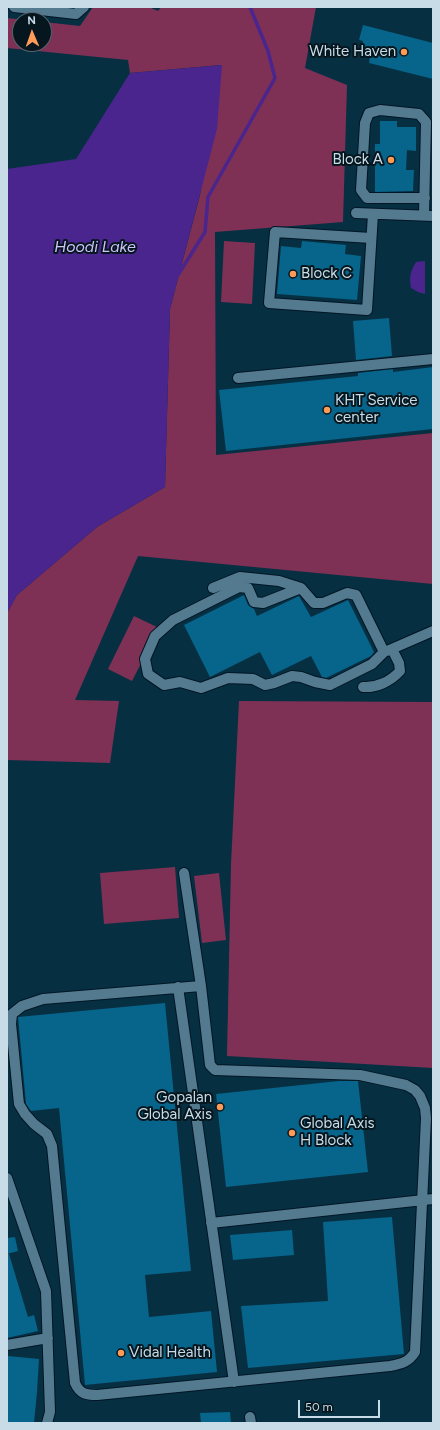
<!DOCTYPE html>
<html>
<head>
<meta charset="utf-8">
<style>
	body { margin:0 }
	#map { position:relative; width:440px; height:1430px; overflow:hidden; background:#072f42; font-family:Figtree,sans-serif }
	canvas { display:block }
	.frame { position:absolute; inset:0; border:8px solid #c8dce8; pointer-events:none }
	.north { position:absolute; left:12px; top:12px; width:40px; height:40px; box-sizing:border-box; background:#06161e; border:1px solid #54656f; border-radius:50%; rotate:358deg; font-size:11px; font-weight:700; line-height:16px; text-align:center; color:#c8dce8 }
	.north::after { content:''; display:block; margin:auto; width:14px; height:18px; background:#fe9b58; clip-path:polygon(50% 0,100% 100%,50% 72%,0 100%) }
	.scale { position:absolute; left:298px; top:1400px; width:82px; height:18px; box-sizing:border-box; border:2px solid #c8dce8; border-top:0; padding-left:5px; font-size:12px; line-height:14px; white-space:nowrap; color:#c8dce8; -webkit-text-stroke:3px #06161e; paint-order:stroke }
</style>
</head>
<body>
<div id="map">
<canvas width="440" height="1430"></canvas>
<div class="frame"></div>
<div class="north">N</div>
<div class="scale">50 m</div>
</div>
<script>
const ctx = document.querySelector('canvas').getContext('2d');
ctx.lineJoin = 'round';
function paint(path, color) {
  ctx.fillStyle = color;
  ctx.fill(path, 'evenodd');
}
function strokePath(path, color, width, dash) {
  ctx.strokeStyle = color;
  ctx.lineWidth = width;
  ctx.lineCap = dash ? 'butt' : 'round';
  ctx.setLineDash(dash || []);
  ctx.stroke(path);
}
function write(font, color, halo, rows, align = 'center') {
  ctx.font = font + ' Figtree,sans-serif';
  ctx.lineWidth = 4;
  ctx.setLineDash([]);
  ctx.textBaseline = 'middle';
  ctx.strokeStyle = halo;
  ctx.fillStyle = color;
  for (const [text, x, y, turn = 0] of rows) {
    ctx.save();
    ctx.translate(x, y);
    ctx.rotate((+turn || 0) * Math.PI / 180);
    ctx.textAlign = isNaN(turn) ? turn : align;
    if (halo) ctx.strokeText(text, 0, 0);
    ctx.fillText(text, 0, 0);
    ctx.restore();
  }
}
paint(new Path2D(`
	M 93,7 L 149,7 L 158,11 L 161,7 L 316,7 L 305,68 L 347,85 L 343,222 L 215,232 L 216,455 L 433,433 L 433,584 L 138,556 L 75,700 L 119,701 L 110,763 L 7,760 L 7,613 L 17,595 L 97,527 L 165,487 L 170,309 L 200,195 L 221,65 L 130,73 L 128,60 L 7,48 L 7,18 L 25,20 L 20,20 L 20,44 L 44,44 L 44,22 L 80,26 Z
	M 224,241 L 255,243 L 252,304 L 221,302 Z
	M 134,616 L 159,628 L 132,681 L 108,669 Z
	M 239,701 L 433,702 L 433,1068 L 227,1056 L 231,864 Z
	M 175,867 L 179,918 L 104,924 L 100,873 Z
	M 219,873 L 226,940 L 202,943 L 194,876 Z`), '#7e3155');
paint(new Path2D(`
	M 222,65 L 217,129 L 170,309 L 165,487 L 97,527 L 17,595 L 7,613 L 7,169 L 76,159 L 130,73 Z
	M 425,261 L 425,294 L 418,292 L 411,288 C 409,277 410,272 416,262 Z`), '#4a258d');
strokePath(new Path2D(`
	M 178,275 L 205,232 L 208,197 L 275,78 L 268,51 L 250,7`), '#4a258d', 3.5);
paint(new Path2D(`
	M 363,25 L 433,43 L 433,79 L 369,63 L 370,57 L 368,57 L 370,50 L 364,49 L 365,47 L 362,46 L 363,41 L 359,40 Z
	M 380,121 L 397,121 L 397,127 L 416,127 L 416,151 L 407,150 L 406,170 L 414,170 L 413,191 L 375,192 L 375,144 L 380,144 Z
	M 302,241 L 346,245 L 345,254 L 361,256 L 357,300 L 277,294 L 281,246 L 301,248 Z
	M 389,318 L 392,356 L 356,360 L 353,321 Z
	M 433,367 L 433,429 L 226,451 L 219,390 L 358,376 L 358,373 L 393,369 L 393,372 Z
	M 244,595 L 248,605 L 254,609 L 257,616 L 299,596 L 311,617 L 348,600 L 374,652 L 371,656 L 326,678 L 322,677 L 311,656 L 272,675 L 260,652 L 210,677 L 184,625 Z
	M 165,1003 L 191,1271 L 145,1275 L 149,1317 L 211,1311 L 217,1372 L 85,1385 L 59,1108 L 31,1111 L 26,1104 L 18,1017 Z
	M 339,1081 L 358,1081 L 368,1172 L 226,1187 L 216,1094 Z
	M 392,1217 L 404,1354 L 248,1368 L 241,1306 L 328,1301 L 323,1222 Z
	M 292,1230 L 294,1255 L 233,1260 L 230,1235 Z
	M 15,1237 L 18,1251 L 7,1254 L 7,1238 Z
	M 7,1254 L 9,1254 L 28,1317 L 34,1315 L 38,1331 L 7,1338 Z
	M 8,1356 L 39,1359 L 37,1392 L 34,1423 L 7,1423 Z
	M 230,1412 L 231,1423 L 201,1423 L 200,1413 Z`), '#07648a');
const minor = new Path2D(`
	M 14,7 L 76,14 L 84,7
	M 356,213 L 433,216
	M 424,215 L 426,122 L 419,114 L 380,110 L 369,113 L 365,123 L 361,190 L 367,198 L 425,198
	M 371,238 L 275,232 L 269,303 L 367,310 L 373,214
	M 238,378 L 433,359
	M 239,587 L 248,588 L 254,602 L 263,603 L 301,588 L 314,603 L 323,603 L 347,593 L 356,595 L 384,652 L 372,664 L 330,685 L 315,682 L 301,677 L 292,676 L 274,683 L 265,685 L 253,679 L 228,678 L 201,688 L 180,682 L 164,685 L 148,674 L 145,659 L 155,636 L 173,620 Z
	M 213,588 L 240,577 L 279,581 L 301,588
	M 387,651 L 433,631
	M 363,687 C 377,688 391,681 400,671 L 399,663 L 392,649
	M 184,873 L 201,986
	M 201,986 L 210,1065 L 215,1070 L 360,1075 L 406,1085 L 415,1090 L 420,1096 L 425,1108 L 426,1118 L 415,1352 C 409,1362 401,1364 390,1366 L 97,1395 C 86,1395 80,1394 75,1383 L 52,1146 L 47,1134 L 34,1124 L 25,1114 L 19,1104 L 11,1024 L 12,1014 L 22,1006 L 43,999 Z
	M 178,987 L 234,1382
	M 7,1178 L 46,1291 L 50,1412 L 47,1423
	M 211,1223 L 433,1199
	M 7,1345 L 48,1338
	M 250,1417 L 251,1423`);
strokePath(minor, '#001624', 12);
strokePath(minor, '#547a8f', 10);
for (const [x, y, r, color] of [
	[404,52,4,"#fe9b58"],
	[391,160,4,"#fe9b58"],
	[293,274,4,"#fe9b58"],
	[327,410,4,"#fe9b58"],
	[220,1107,4,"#fe9b58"],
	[292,1133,4,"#fe9b58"],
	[121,1353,4,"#fe9b58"]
]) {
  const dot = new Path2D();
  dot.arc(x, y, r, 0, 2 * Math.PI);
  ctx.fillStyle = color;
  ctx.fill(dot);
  strokePath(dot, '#06161e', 1.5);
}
write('15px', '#c8dce8', '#06161e', [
	["White Haven",396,52,"right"],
	["Block A",383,160,"right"],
	["Block C",301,274],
	["KHT Service",335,401],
	["center",335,418],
	["Gopalan",212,1098,"right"],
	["Global Axis",212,1115,"right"],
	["Global Axis",300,1124],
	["H Block",300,1141],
	["Vidal Health",129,1353]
], 'left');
write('italic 16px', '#cec4fa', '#06161e', [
	["Hoodi Lake",95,247]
]);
</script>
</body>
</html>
